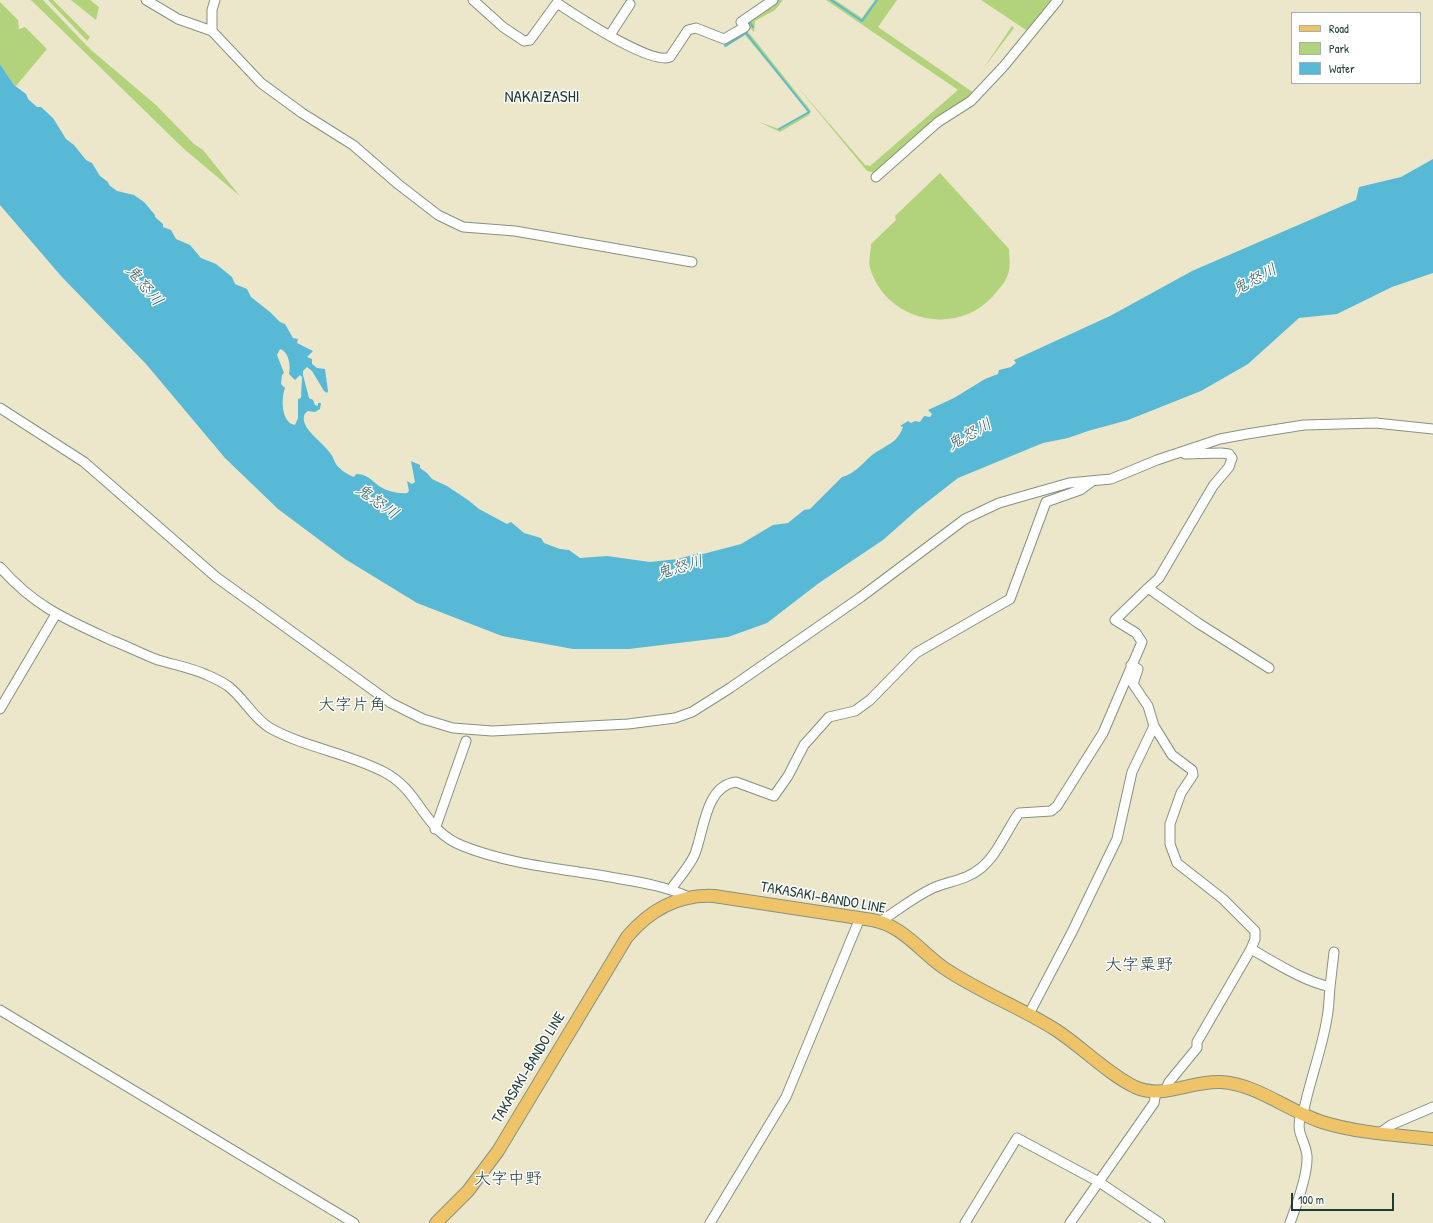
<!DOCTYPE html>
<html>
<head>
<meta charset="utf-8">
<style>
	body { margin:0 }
	#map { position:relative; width:1433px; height:1223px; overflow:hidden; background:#ece7cb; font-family:"Patrick Hand",sans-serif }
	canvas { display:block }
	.legend { position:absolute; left:1291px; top:12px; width:130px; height:72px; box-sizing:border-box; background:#fff; border:1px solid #a5b1ae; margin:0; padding:5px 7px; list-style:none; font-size:12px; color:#1f3d34 }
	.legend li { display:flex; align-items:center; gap:8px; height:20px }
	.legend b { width:20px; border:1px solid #a5b1ae }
	.scale { position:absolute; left:1291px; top:1193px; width:103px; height:18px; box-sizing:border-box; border:2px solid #1f3d34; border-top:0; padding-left:5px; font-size:12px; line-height:14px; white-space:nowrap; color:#1f3d34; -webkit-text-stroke:3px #fff; paint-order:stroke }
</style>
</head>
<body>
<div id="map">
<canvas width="1433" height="1223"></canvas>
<ul class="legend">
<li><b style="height:5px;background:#efc469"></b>Road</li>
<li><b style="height:11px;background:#b2d37b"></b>Park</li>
<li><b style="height:11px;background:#57b9d5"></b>Water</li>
</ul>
<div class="scale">100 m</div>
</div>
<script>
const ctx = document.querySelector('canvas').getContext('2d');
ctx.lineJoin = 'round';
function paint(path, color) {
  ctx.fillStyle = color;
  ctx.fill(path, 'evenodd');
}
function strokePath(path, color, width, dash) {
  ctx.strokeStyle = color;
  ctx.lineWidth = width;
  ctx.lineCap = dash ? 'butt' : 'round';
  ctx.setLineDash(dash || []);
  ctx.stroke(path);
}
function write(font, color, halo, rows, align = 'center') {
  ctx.font = font + ' "Patrick Hand","Klee One",sans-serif';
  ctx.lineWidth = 3;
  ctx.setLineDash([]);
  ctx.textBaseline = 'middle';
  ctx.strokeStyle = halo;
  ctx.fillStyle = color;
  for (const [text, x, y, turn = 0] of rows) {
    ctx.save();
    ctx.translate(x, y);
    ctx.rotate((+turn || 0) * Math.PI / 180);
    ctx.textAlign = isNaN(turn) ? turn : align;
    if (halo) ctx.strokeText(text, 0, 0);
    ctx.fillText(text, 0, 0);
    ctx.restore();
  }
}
paint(new Path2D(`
	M 31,0 L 43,0 L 90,49 L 156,105 L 194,144 L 203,150 L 240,196 L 184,149 Z
	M 48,0 L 53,0 L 90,37 L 87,41 Z
	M 71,0 L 90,0 L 99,7 L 96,20 Z
	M 775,0 L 783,0 L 775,10 L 755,21 L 754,32 L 747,25 L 746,21 Z
	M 826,0 L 835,0 L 862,18 L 875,0 L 897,0 L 878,27 L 974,93 L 875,173 L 867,171 L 796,85 L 865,165 L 870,166 L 958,90 Z
	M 981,0 L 1054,0 L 1031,27 L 1026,30 Z
	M 0,2 L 18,20 L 19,29 L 25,27 L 47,49 L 16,86 L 14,85 L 0,64 Z
	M 1012,26 L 1014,28 L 983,69 Z
	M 743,30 L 745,30 L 750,34 L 811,111 L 809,115 L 780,132 L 759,122 L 779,129 L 809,112 L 745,35 L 726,47 L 723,44 Z
	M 940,173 L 1009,249 C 1009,256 1011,267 1008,274 C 1006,282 998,290 993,296 C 957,337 886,322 870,268 C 868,261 871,251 871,244 L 896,220 L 895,216 Z`), '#b2d37b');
paint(new Path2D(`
	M 0,64 L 14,85 L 26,94 L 28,99 L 37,107 L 41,107 L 53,118 L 66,139 L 74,145 L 86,160 L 92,163 L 100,176 L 108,182 L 109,185 L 117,191 L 134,195 L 144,202 L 155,215 L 155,217 L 163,224 L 163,227 L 171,230 L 176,239 L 190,245 L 201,258 L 216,264 L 232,277 L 235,284 L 247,289 L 251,297 L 270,312 L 280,322 L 285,324 L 293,338 L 298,339 L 297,343 L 313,351 L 307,357 L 312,359 L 312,364 L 317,368 L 325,369 L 328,391 L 327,393 L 324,391 L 312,371 L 307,367 L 303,371 L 303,375 L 309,398 L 313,400 L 315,405 L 318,406 L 318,403 L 321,403 L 320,409 L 315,412 L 308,411 C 303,414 303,419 305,424 C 308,433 324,444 330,453 C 333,456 334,461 336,464 C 339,469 348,475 354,477 L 356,474 C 367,474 371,480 379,486 C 386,491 399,494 407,493 L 409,491 L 407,481 L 412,484 L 415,482 L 411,461 L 420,465 L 420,468 L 427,473 L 432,479 L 447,486 L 468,500 L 479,509 L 507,524 L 511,522 L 524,533 L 541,538 L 544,543 L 560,549 L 569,550 L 580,558 L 607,556 L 650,562 L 678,559 L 699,553 L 703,554 L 741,544 L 773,525 L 788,523 L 804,510 L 810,509 L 842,477 C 853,475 863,463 871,456 C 878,450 888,446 895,440 C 898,437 902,431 903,427 L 900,426 L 908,421 L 911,423 L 915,421 L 920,422 L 924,416 L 930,417 L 932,414 L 928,410 L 954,398 L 985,379 L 998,374 L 999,370 L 1011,367 L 1016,363 L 1014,360 L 1110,316 L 1192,271 L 1356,200 L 1359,187 L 1401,177 L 1433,159 L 1433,273 L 1392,287 L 1337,314 L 1299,318 L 1248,364 L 1201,391 L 1128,420 L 1088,431 L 1068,438 L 1043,443 L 958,478 L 917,510 L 883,540 L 819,583 L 767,623 L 728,637 L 629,649 L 573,649 L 502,636 L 417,603 L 345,559 L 278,509 L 225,458 L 146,364 L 61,276 L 0,205 ZM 280,349 C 289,352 291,366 289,374 L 295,380 L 300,375 L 302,377 L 301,398 L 298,399 L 298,418 L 295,425 C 281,423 281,398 285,388 L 281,384 L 282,375 L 284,373 L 277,355 Z`), '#57b9d5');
strokePath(new Path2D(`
	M 831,0 L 862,21 L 877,0
	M 763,12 L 778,0
	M 750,20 L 749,21 L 753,27
	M 747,32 L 746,33 L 809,112 L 779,129
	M 725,46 L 746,33`), '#57b9d5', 2);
const minor = new Path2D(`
	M 146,0 L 178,19 L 212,31 L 261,83 L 302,113 L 353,145 L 398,184 L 438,215 L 463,227 L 515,231 L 692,262
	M 473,0 L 503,27 L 524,41 L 530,40 L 557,3 C 575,15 652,66 670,57 L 688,30 L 696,28 L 724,39 L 745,27 L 741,22 L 773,0
	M 212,31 L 212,10 L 215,0
	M 610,35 L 630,4
	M 876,177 L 938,122 L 971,101 L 1004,66 L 1058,0
	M 0,408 L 84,462 L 216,577 L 391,703 L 423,719 L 453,728 L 492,731 L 628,724 L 675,718 L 692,712 L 730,688 L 861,597 L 965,519 L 999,503 L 1069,483 L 1111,479 L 1157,460 L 1220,439 L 1247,434 L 1304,425 L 1376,423 L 1433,429
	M 1185,454 L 1221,453 L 1229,454 L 1232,458 L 1229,467 L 1213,486 L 1159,578 L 1148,588 L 1198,623 L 1269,668
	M 0,567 C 34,606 65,619 111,640 C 127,646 142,654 158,660 C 175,665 192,668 207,675 C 214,678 222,682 228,686 C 244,698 253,718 270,728 C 306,748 348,753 384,772 C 421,791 423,831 463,846 C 513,866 569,869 621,879 C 645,883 667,887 689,897
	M 1131,665 L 1138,669 L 1133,684 L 1148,706 L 1154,726 L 1172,755 L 1192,770 L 1193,775 L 1181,793 L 1170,824 L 1170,844 L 1177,863 L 1223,899 L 1255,931 L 1255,939 L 1251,949 L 1197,1042 L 1197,1048 L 1169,1082 L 1165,1091
	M 0,709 L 56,614
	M 435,829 L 466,741
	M 671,889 C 679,878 688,868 694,856 C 704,834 704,786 736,782 L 774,796 L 788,776 L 804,745 L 829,717 L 855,711 L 870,700 L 916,653 L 1010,599 L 1046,502 L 1080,490 L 1091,482
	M 881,921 C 898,910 914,897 933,888 C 949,881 967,880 981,868 C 998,854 1006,831 1019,813 L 1051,811 L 1057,806 L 1103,733 L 1142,642 L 1136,633 L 1115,620 L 1148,588
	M 1251,949 C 1276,963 1301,980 1330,987 C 1329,997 1329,1008 1327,1018 C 1322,1050 1309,1082 1303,1114
	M 1330,987 L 1334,952
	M 0,1010 L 354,1223
	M 1029,1014 L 1072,932 L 1117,839 L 1132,772 L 1154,726
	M 1380,1133 L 1391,1125 L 1433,1107
	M 710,1223 L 786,1097 L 860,918
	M 965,1223 L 1017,1138 L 1099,1182 L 1160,1223
	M 1070,1223 L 1154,1103 L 1156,1092
	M 1290,1223 C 1296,1207 1308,1172 1307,1156 C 1305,1138 1295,1135 1301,1113`);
const major = new Path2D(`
	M 436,1223 L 468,1191 L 498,1151 L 627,937 C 650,910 678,894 714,896 L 872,920 C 902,925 921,952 944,968 C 979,992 1020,1007 1056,1030 C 1082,1047 1108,1074 1135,1087 C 1164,1100 1191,1080 1221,1082 C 1257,1084 1288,1111 1322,1122 C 1357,1133 1396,1135 1433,1139`);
strokePath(minor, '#869280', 11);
strokePath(major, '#869280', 14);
strokePath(minor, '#fff', 9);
strokePath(major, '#efc469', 12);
write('15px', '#1f3d34', '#fff', [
	["TAKASAKI-BANDO LINE",823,898,10],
	["TAKASAKI-BANDO LINE",529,1068,-59]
]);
write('italic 16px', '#306264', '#fff', [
	["鬼怒川",1255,280,-28],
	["鬼怒川",144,286,50],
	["鬼怒川",970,435,-29],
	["鬼怒川",377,502,36],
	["鬼怒川",680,568,-17]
]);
write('17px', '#1f3d34', '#fff', [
	["NAKAIZASHI",542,97],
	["大字片角",352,705],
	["大字粟野",1139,965],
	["大字中野",508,1179]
]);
</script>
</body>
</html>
